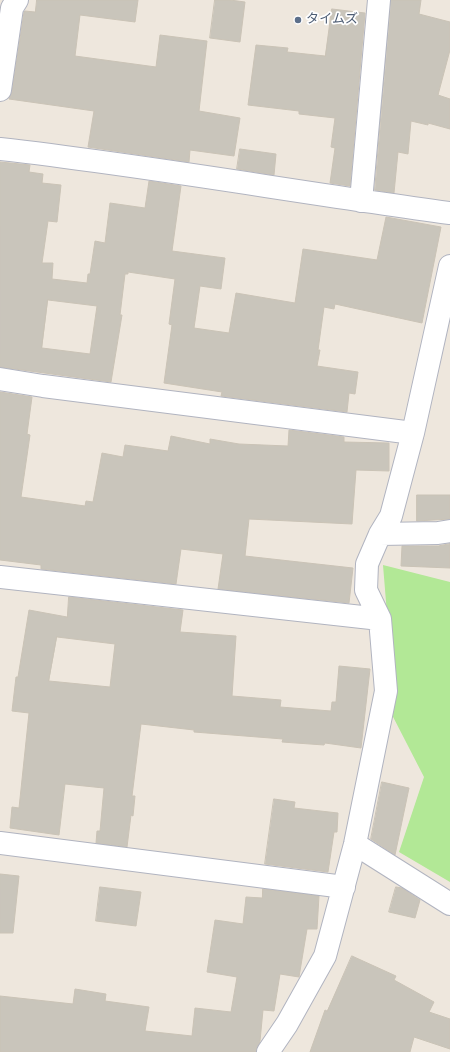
<!DOCTYPE html>
<html>
<head>
<meta charset="utf-8">
<style>
	body { margin:0 }
	canvas { display:block; background:#eee7dd }
</style>
</head>
<body>
<canvas width="450" height="1052"></canvas>
<script>
const ctx = document.querySelector('canvas').getContext('2d');
ctx.lineJoin = 'round';
function paint(path, color) {
  ctx.fillStyle = color;
  ctx.fill(path, 'evenodd');
}
function strokePath(path, color, width, dash) {
  ctx.strokeStyle = color;
  ctx.lineWidth = width;
  ctx.lineCap = dash ? 'butt' : 'round';
  ctx.setLineDash(dash || []);
  ctx.stroke(path);
}
function write(font, color, halo, rows, align = 'center') {
  ctx.font = font + ' "DejaVu Sans","Noto Sans JP",sans-serif';
  ctx.lineWidth = 3.5;
  ctx.setLineDash([]);
  ctx.textBaseline = 'middle';
  ctx.strokeStyle = halo;
  ctx.fillStyle = color;
  for (const [text, x, y, turn = 0] of rows) {
    ctx.save();
    ctx.translate(x, y);
    ctx.rotate((+turn || 0) * Math.PI / 180);
    ctx.textAlign = isNaN(turn) ? turn : align;
    if (halo) ctx.strokeText(text, 0, 0);
    ctx.fillText(text, 0, 0);
    ctx.restore();
  }
}
paint(new Path2D(`
	M 383,565 L 450,582 L 450,882 L 399,852 L 424,777 L 389,709 L 387,614 Z`), '#b2e896');
const building = new Path2D(`
	M 37,0 L 138,0 L 135,22 L 80,15 L 75,56 L 156,67 L 160,35 L 207,41 L 199,111 L 240,118 L 234,156 L 190,150 L 189,162 L 88,147 L 94,111 L 9,99 L 12,92 L 24,12 L 25,11 L 35,12 Z
	M 215,0 L 230,0 L 245,2 L 240,42 L 210,38 Z
	M 391,0 L 421,0 L 419,14 L 450,22 L 450,50 L 438,95 L 450,99 L 450,129 L 428,123 L 428,125 L 411,121 L 408,154 L 398,152 L 394,193 L 375,190 Z
	M 332,9 L 365,13 L 350,186 L 330,183 L 335,148 L 331,147 L 335,118 L 299,114 L 299,111 L 248,105 L 256,45 L 288,48 L 287,52 L 325,56 Z
	M 240,149 L 276,154 L 274,175 L 237,169 Z
	M 0,162 L 30,165 L 29,172 L 43,174 L 42,183 L 61,185 L 57,222 L 48,221 L 42,263 L 53,263 L 52,279 L 87,283 L 88,274 L 90,274 L 95,241 L 105,243 L 110,203 L 145,208 L 149,181 L 181,186 L 172,251 L 225,258 L 221,289 L 200,286 L 194,328 L 229,333 L 236,293 L 295,303 L 303,249 L 377,260 L 386,217 L 441,227 L 422,323 L 335,304 L 334,309 L 324,307 L 318,350 L 320,350 L 317,366 L 358,372 L 355,394 L 349,393 L 347,412 L 221,396 L 222,392 L 164,383 L 172,325 L 169,324 L 175,279 L 128,272 L 128,274 L 125,274 L 120,315 L 122,315 L 111,382 L 0,367 ZM 48,300 L 97,306 L 90,354 L 42,348 Z
	M 0,392 L 32,397 L 27,434 L 30,435 L 21,497 L 85,506 L 86,501 L 93,502 L 102,453 L 123,457 L 125,445 L 168,451 L 171,436 L 210,444 L 210,439 L 239,444 L 288,446 L 289,430 L 344,437 L 344,442 L 389,443 L 389,471 L 356,470 L 352,524 L 249,519 L 245,556 L 353,568 L 349,603 L 218,589 L 223,554 L 181,549 L 176,584 L 41,569 L 41,565 L 0,560 Z
	M 417,495 L 450,495 L 450,519 L 417,521 Z
	M 450,544 L 450,568 L 401,566 L 402,546 L 438,546 Z
	M 69,597 L 183,610 L 180,632 L 236,636 L 232,696 L 281,700 L 280,707 L 331,711 L 332,702 L 336,702 L 339,666 L 370,669 L 361,748 L 325,743 L 324,745 L 282,742 L 283,739 L 194,732 L 194,730 L 141,724 L 132,796 L 135,796 L 133,816 L 131,815 L 127,847 L 96,843 L 97,831 L 100,831 L 104,788 L 65,784 L 59,835 L 10,828 L 12,807 L 19,808 L 29,713 L 12,711 L 16,677 L 18,677 L 29,610 L 67,617 ZM 57,637 L 115,644 L 110,687 L 49,681 Z
	M 382,782 L 409,788 L 395,855 L 371,839 Z
	M 274,799 L 295,802 L 294,808 L 338,813 L 337,832 L 334,832 L 328,872 L 265,864 Z
	M 0,874 L 19,876 L 13,933 L 0,933 Z
	M 100,887 L 141,892 L 136,926 L 96,921 Z
	M 396,887 L 402,888 L 420,900 L 415,918 L 389,912 Z
	M 263,889 L 319,896 L 317,929 L 307,929 L 299,977 L 280,974 L 274,1011 L 263,1010 L 260,1041 L 256,1052 L 0,1052 L 0,996 L 73,1004 L 75,989 L 106,994 L 105,1001 L 149,1007 L 145,1031 L 192,1036 L 195,1008 L 231,1012 L 237,977 L 207,972 L 215,920 L 243,924 L 246,897 L 262,898 Z
	M 352,956 L 396,976 L 394,980 L 434,1002 L 429,1012 L 450,1019 L 450,1049 L 414,1037 L 410,1052 L 310,1052 L 325,1010 L 327,1011 Z`);
paint(building, '#c9c5bb');
strokePath(building, '#cac3b6', 1);
const minor = new Path2D(`
	M 0,90 L 12,8 L 17,0
	M 0,149 C 151,166 300,193 450,213
	M 361,201 L 379,0
	M 0,379 L 43,386 L 413,433
	M 380,534 L 438,533 L 450,531
	M 0,577 L 380,619
	M 0,843 L 344,887
	M 355,844 L 450,904
	M 268,1052 L 287,1024 L 325,956 L 355,844 L 386,691 L 380,619 L 366,590 L 367,564 L 380,534 L 391,516 L 413,433 L 450,266`);
strokePath(minor, '#b1b4c0', 24);
strokePath(minor, '#fff', 22);
for (const [x, y, r, color] of [
	[298,20,4,"#5c6f8a"]
]) {
  const dot = new Path2D();
  dot.arc(x, y, r, 0, 2 * Math.PI);
  ctx.fillStyle = color;
  ctx.fill(dot);
  strokePath(dot, '#fff', 1.5);
}
write('13px', '#4e5e75', '#fff', [
	["タイムズ",306,20]
], 'left');
</script>
</body>
</html>
